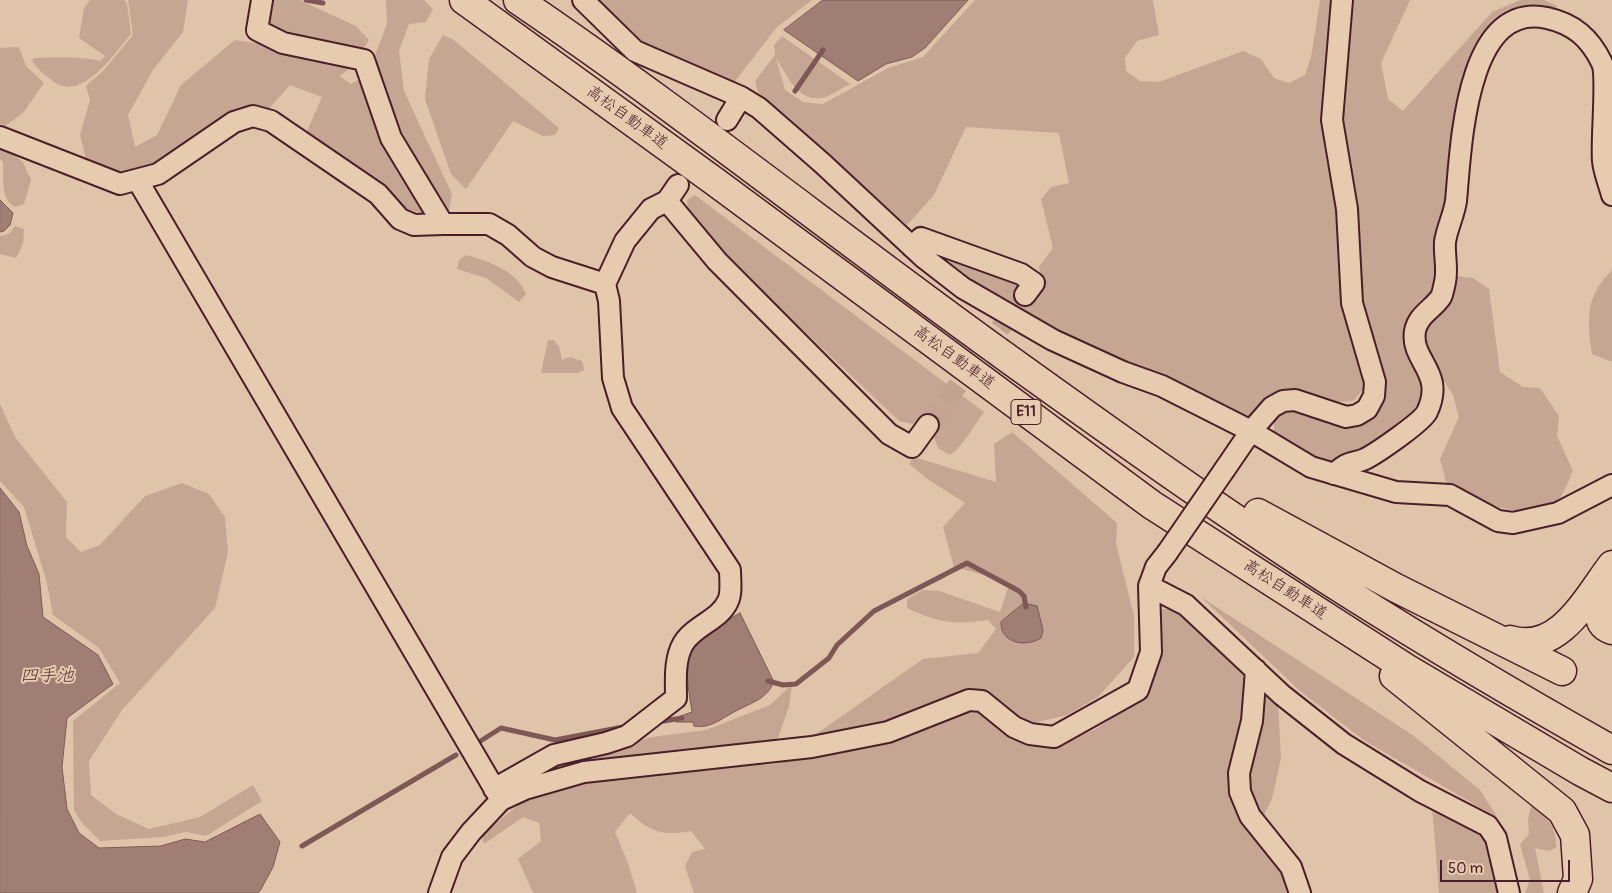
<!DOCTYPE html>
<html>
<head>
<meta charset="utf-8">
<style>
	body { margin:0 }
	#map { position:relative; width:1612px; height:893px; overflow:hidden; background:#e0c4a9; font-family:Pangolin,sans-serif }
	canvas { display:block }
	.scale { position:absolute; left:1440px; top:860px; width:130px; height:22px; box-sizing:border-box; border:2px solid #4a1f2b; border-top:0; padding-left:6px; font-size:15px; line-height:18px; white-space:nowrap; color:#4a1f2b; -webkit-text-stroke:4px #e6cbae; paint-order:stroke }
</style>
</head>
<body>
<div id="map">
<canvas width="1612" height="893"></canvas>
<div class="scale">50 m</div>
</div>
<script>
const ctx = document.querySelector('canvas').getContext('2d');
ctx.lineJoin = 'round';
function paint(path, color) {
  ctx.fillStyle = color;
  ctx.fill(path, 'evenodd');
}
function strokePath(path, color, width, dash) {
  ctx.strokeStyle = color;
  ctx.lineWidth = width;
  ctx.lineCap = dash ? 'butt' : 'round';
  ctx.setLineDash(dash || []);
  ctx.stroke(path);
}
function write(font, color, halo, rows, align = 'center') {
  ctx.font = font + ' Pangolin,"Klee One",sans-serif';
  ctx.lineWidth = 4;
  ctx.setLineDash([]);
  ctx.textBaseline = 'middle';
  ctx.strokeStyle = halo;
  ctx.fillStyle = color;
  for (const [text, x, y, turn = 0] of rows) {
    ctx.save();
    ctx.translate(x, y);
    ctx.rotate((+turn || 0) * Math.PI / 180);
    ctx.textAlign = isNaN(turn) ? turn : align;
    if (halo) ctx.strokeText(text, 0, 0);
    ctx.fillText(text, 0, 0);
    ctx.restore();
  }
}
paint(new Path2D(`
	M 90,0 L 124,0 L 127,4 L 131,34 C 113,55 80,106 50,79 C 43,73 34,67 32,59 C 45,56 88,57 100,61 L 105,56 L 79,38 L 84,8 Z
	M 128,0 L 188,0 L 183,32 L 153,70 L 128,115 L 135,147 L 157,135 L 181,85 L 235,40 L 267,45 L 352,66 L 340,76 L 351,84 L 364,77 L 426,214 L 407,210 L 305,136 L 322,97 L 290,85 L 266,112 L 155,171 L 129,173 L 106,169 L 86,159 L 80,135 L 90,100 L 86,86 L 104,70 L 133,35 Z
	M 270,0 L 299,0 L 356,26 L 369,40 L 364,48 L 355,48 L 292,34 L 271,25 L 267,12 Z
	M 386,0 L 424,0 L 433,9 L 426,22 L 409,24 L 399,51 L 404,91 L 452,194 L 449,210 L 443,211 L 399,139 L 378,84 L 375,55 L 387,24 Z
	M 592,0 L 812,0 L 776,28 L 733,84 L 658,54 L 629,36 Z
	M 975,0 L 1153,0 L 1159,35 L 1137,41 L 1125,58 L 1126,71 L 1140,81 L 1159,82 L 1243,51 L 1261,59 L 1274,78 L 1289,83 L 1305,75 L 1311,57 L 1320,0 L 1334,0 L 1324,121 L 1365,374 L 1363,390 L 1353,401 L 1334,402 L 1303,392 L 1282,393 L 1267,398 L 1249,419 L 1192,388 L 1106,354 L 1023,313 L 993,296 L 938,258 L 942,253 L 1041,283 L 1039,267 L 1053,248 L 1041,199 L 1051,187 L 1069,183 L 1059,133 L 966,127 L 934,195 L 907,225 L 758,92 L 755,81 L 775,55 L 774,45 L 782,36 L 850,84 C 841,88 830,97 821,98 C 797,102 786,73 776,58 L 785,90 L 803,102 L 823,104 L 888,68 L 923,57 Z
	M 1350,0 L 1410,0 L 1381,63 L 1388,99 L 1403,111 L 1492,12 L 1520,0 L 1544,0 L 1557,6 L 1556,10 L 1530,5 L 1507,10 L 1482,34 L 1463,79 L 1451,142 L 1445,197 L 1437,242 L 1439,271 L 1434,291 L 1408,323 L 1426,390 L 1421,410 L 1377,442 L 1334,463 L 1317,461 L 1299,452 L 1274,432 L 1274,421 L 1286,410 L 1303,412 L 1347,427 L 1368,418 L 1381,406 L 1384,385 L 1359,302 L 1341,117 Z
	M 443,35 L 454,40 L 559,128 L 555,135 L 543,136 L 513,121 L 466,189 L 451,174 L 425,99 L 429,59 Z
	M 19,47 L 26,66 L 44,83 L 23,113 L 5,126 L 0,124 L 0,48 Z
	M 0,145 L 23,162 L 31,180 L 24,204 L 15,207 C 0,198 4,182 3,162 L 0,159 Z
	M 695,195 L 984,412 C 974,425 962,448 950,455 L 938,448 L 933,435 L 935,428 L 924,415 L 913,424 L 899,421 L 786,314 L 693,220 L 688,211 L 687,200 Z
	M 15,226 L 24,229 L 23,244 L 16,258 L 0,254 L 0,236 L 9,234 Z
	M 466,255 C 489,261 517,271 526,294 L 519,302 L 486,278 L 457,269 L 459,260 Z
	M 1612,270 L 1612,362 L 1592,354 C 1587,318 1585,297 1612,270 Z
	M 1455,276 L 1473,278 L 1489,289 L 1500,372 L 1523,387 L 1540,388 L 1559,416 L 1557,436 L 1573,471 C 1569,479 1564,495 1557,501 C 1523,527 1477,498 1446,482 L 1440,459 L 1459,417 L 1453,395 L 1433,364 L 1425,335 Z
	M 548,340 L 554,340 L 559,347 L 562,360 L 570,357 L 582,361 L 584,370 L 577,373 L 541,373 Z
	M 0,404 L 15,437 L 67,502 L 66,537 L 81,552 L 100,545 L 145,496 L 182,483 L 209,494 L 225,517 L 228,552 L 215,608 L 122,710 L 89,761 L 91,795 L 116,814 L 149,829 L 200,817 L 253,785 L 262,801 L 206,836 L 186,832 L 163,837 L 100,841 L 82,823 L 74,810 L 73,721 L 120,683 L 99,648 L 53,615 L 47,583 L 24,507 L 0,481 Z
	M 1012,432 L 1117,523 L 1116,544 L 1134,616 L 1134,657 L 1098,697 L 1067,715 L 1034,723 L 1025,736 L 1053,748 L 1096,729 L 1139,699 L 1153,623 L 1160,609 L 1173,609 L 1195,623 L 1278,704 L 1281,758 L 1272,799 L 1255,833 L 1283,870 L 1289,893 L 694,893 L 685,866 L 692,852 L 705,849 L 691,831 C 663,836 651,833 630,813 L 615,832 L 628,863 L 637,893 L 533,893 L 518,859 L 541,841 L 539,823 L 523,817 L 484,844 L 481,835 L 521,803 L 538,774 L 574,759 L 652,737 L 706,730 L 770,705 L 792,684 L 789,707 L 776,743 L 748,761 L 768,765 L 800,759 L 812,737 L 923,659 L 978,653 L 996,629 L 988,620 C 954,625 938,623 907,608 L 907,599 L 923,590 L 939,591 L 1000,612 L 1008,588 L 988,576 L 954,567 L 943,527 L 965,503 L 929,480 L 909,464 L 914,457 L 996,482 L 994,444 Z
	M 1201,597 L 1414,736 L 1480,790 L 1498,818 L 1365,741 L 1300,691 Z
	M 1532,801 C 1546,815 1557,827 1556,848 L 1548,851 L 1535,848 L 1544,893 L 1525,893 L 1530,880 L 1520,844 L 1529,834 L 1528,820 Z
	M 1432,806 L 1470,827 L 1485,840 L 1499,893 L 1439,893 Z`), '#c4a692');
const water = new Path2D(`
	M 823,0 L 968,0 L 925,48 L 912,57 L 886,64 L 858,81 L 784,30 Z
	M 0,200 L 13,213 L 10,225 L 4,231 L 0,232 Z
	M 0,488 L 19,512 L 27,546 L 39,574 L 43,617 L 98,655 L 113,684 L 67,718 L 62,767 L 67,809 L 79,833 L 99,848 L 161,846 L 185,839 L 205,842 L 260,814 L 280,842 L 273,867 L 260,891 L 257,893 L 0,893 Z
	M 1024,603 L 1037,606 L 1043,630 L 1041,638 C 1025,648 1000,643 1001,622 Z
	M 740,613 L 774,682 C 766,700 750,703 734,712 C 721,719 710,729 694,726 L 693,722 L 676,722 L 675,718 L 692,712 C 689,690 681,659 698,641 C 708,629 727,621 740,613 Z`);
paint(water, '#a07e74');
strokePath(water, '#7e5857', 1);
strokePath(new Path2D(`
	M 306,0 L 323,3
	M 795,91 L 823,50
	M 768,681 L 783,685 L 796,684 L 829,658 L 837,645 L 874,611 L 967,563 L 1019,591 L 1024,596 L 1026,607
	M 664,721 L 682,718
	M 479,742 L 501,728 L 555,740 L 623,727
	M 302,846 L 456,755`), '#7e5857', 5);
strokePath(new Path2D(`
	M 928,425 L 1025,295`), '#c2a390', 20, [20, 10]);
const street = new Path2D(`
	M 262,0 L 257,30 L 283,43 L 364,60 L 391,138 L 443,224 L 489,224 L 508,235 L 533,257 L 552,267 L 605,284
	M 583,0 L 635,51 L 741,97
	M 727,120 L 741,97 L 759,108 L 822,163 L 923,257 L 963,288 L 1053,340 L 1123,372 L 1162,386 L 1251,431 L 1311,467 L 1396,492 L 1450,495 L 1498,521 L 1513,523 L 1558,513 L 1612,485
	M 0,137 L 120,184 L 158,174 L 234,122 L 253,116 L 271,121 L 378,194 L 400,219 L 414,225 L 443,224
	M 138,181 L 501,800
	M 667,201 L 717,261 L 889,434 L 912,447 L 928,425
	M 912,247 L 921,238 L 1021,274 L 1034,283 L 1025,295
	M 1225,469 L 1251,431 L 1272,407 L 1283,401 L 1295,400 L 1346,417 L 1357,415 L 1367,409 L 1374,396 L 1375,382 L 1352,303 L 1347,209 L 1332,120 L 1342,0
	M 1334,474 C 1338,471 1342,467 1346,465 C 1352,462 1359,462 1365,459 C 1377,453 1422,422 1427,412 C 1446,372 1410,361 1415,331 C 1418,315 1433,309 1441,297 C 1443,293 1444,286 1445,282 C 1448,269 1444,255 1445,242 C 1447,228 1454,215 1456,201 C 1461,149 1465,0 1547,18 C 1574,24 1590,38 1602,63 C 1608,76 1601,141 1603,161 C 1604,172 1609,184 1612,195
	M 1149,586 L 1186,605 L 1282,695 L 1344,744 L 1420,791 L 1488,826 L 1496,838 L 1509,893
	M 1256,670 L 1252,721 L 1239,773 L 1240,792 L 1250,816 L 1291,867 L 1300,893
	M 494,789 L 554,755 L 606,743 L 627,736 L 676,698 C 676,681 674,660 683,644 C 693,626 720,620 728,601 C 732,593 730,579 730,570 L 622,408 L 613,378 L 609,301 L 605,284 L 625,241 L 651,209 L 667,201 L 678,185
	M 439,893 L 452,857 L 471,832 L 501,800 L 525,789 L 584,772 L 812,747 L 888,732 L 969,700 L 982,701 L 1014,727 L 1030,734 L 1054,737 L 1138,690 L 1151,652 L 1149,586 L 1156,567 L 1167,553`);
const highway = new Path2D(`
	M 464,0 L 714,181 L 1152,505 L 1406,668 L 1580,771 L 1612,788
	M 518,0 C 680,110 833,232 992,347 C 1109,431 1227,516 1348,593 C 1435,648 1523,700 1612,750
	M 1258,513 L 1396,588 L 1562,671
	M 1612,592 C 1603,604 1591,623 1612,630
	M 1510,640 C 1559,655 1587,598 1612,565
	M 1394,676 L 1562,811 L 1575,835 L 1578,879 L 1572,893`);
strokePath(street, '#4a1f2b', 24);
strokePath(highway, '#4a1f2b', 31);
strokePath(street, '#e6cbae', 20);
strokePath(highway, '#e6cbae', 28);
const streetBridge = new Path2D(`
	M 1167,553 L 1225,469`);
strokePath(streetBridge, '#4a1f2b', 24, []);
strokePath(streetBridge, '#e6cbae', 20);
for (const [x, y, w] of [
	[1026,412,30]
]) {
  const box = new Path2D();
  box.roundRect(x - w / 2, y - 12.5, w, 25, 4);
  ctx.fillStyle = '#e6cbae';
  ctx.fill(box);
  strokePath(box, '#4a1f2b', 1);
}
write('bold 15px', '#4a1f2b', null, [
	["E11",1026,412]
]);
write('16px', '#4a1f2b', '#e6cbae', [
	["高松自動車道",627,118,36],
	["高松自動車道",954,358,36],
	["高松自動車道",1285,590,33]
]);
write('italic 18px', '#5b323a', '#e6cbae', [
	["四手池",47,676]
]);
</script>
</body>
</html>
